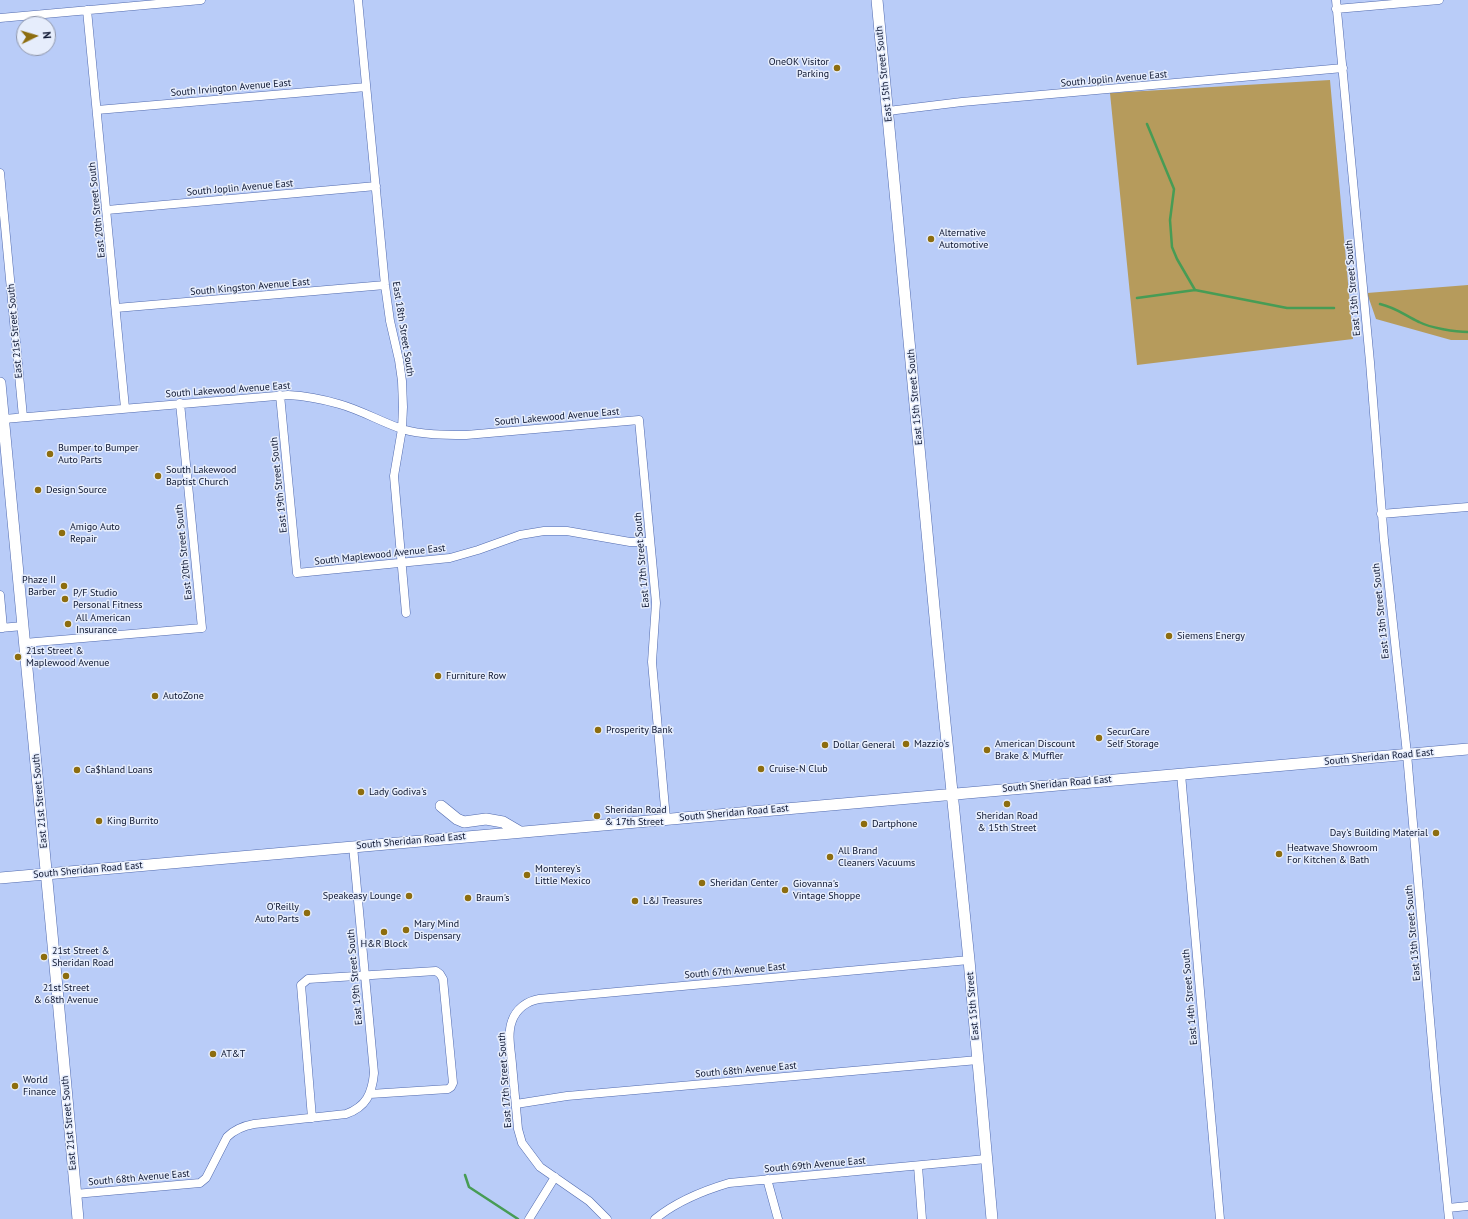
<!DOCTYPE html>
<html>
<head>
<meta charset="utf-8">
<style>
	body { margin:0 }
	#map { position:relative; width:1468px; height:1219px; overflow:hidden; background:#b9ccf8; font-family:"PT Sans",sans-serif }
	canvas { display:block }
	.north { position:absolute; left:16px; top:16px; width:40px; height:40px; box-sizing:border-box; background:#e6edfc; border:1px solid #8e96aa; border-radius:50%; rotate:85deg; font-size:11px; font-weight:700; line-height:16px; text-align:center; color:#0b142f }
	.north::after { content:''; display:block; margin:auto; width:14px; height:18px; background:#8d6d0f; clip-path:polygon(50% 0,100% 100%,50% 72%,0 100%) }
</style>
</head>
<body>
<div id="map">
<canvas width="1468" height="1219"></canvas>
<div class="north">N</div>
</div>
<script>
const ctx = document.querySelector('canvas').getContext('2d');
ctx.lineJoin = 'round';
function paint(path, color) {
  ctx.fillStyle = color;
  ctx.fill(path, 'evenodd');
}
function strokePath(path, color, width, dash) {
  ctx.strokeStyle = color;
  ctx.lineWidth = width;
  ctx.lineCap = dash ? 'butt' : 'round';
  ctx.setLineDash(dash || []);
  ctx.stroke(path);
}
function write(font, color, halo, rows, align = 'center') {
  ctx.font = font + ' "PT Sans",sans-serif';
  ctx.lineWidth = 3;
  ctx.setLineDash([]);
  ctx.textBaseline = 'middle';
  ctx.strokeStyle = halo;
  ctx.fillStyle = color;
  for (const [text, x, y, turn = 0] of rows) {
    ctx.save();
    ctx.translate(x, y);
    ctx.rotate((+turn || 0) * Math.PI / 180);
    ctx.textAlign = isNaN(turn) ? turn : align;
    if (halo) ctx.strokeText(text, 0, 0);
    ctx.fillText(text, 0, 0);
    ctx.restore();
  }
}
paint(new Path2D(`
	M 1330,80 L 1353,339 L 1137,365 L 1110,93 Z
	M 1468,285 L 1468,340 L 1451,340 L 1376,319 L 1367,293 Z`), '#b69b5c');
strokePath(new Path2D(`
	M 1147,124 L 1174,189 L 1170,220 L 1172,247 L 1177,259 L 1195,290
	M 1137,298 L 1195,290 L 1287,308 L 1334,308
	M 1380,304 C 1397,308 1404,315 1419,322 C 1431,328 1455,332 1468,332
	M 465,1175 L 469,1187 L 518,1219`), '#479c55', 2.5);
const minor = new Path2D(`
	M 358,0 L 385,285 L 390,321 L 399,360 L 402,381 L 403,407 L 402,429 L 394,476 L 406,613
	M 1336,0 L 1370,362 L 1384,540 L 1407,754 L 1436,1089 L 1449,1219
	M 1336,9 L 1439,0
	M 87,10 L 125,408
	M 0,18 L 201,0
	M 97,110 L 366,87
	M 888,111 L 962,102 L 1343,68
	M 0,173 L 23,417
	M 107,210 L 376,186
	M 116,308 L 385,285
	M 280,395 L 297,573 L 450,558 L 478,550 L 520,535 L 544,531 L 567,531 L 630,542 L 650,542
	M 4,419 L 288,395 C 306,396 322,399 339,404 C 361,410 381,422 402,429 C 422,435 445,435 466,435 L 639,420 L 656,603 L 652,662 L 666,819
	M 1381,514 L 1468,507
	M 0,595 L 3,628
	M 0,628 L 23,626
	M 24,643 L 202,628 L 180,403
	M 1181,774 L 1220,1219
	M 516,1104 L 567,1096 L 978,1060
	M 312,1118 L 301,985 L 308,979 L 436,971 L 440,974 L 443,979 L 453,1083 L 451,1087 L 448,1089 L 370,1094
	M 918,1166 L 922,1219
	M 767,1179 L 778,1219
	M 75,1194 L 200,1183 L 206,1178 L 227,1137 C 235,1129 243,1126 254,1124 L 346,1114 C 366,1107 372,1094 374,1073 L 353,846
	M 1448,1208 L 1468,1206
	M 529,1219 L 555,1177
	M 607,1219 L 589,1201 L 540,1167 L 522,1143 L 518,1129 C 516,1107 514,1086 512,1064 C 511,1051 507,1034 512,1021 C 516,1009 527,1001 539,999 L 969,960
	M 655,1219 C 677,1201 702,1191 729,1183 L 986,1159`);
const secondary = new Path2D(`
	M 877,0 L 944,713 L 969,960 L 992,1219
	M 0,383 L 54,955 L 78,1219
	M 441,806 L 457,819 L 464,822 L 486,819 L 503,822 L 520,832
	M 0,878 L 1468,749`);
strokePath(minor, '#516aae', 9);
strokePath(secondary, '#516aae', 12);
strokePath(minor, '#fff', 8);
strokePath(secondary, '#fff', 11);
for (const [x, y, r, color] of [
	[837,68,4,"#8d6d0f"],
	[931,239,4,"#8d6d0f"],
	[50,454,4,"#8d6d0f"],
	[158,476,4,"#8d6d0f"],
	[38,490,4,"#8d6d0f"],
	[62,533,4,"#8d6d0f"],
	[64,586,4,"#8d6d0f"],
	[65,599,4,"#8d6d0f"],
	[68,624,4,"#8d6d0f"],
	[1169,636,4,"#8d6d0f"],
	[18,657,4,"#8d6d0f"],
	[438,676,4,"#8d6d0f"],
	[155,696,4,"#8d6d0f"],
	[598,730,4,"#8d6d0f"],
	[1099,738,4,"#8d6d0f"],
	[906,744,4,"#8d6d0f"],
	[825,745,4,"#8d6d0f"],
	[987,750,4,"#8d6d0f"],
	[761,769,4,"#8d6d0f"],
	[77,770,4,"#8d6d0f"],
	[361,792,4,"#8d6d0f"],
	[1007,804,4,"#8d6d0f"],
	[597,816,4,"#8d6d0f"],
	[99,821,4,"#8d6d0f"],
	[864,824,4,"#8d6d0f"],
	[1436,833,4,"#8d6d0f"],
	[1279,854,4,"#8d6d0f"],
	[830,857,4,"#8d6d0f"],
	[527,875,4,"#8d6d0f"],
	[702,883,4,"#8d6d0f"],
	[785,890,4,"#8d6d0f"],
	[409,896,4,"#8d6d0f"],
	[468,898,4,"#8d6d0f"],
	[635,901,4,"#8d6d0f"],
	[307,913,4,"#8d6d0f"],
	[406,930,4,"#8d6d0f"],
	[384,932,4,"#8d6d0f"],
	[44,957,4,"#8d6d0f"],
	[66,976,4,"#8d6d0f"],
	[213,1054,4,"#8d6d0f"],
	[15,1086,4,"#8d6d0f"]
]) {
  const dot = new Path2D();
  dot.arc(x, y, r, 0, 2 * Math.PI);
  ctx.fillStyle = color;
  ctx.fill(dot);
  strokePath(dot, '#e6edfc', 1.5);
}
write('10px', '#0b142f', '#e6edfc', [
	["OneOK Visitor",829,62,"right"],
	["Parking",829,74,"right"],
	["Alternative",939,233],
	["Automotive",939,245],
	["Bumper to Bumper",58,448],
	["Auto Parts",58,460],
	["South Lakewood",166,470],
	["Baptist Church",166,482],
	["Design Source",46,490],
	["Amigo Auto",70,527],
	["Repair",70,539],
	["Phaze II",56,580,"right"],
	["Barber",56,592,"right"],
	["P/F Studio",73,593],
	["Personal Fitness",73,605],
	["All American",76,618],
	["Insurance",76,630],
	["Siemens Energy",1177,636],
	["21st Street &",26,651],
	["Maplewood Avenue",26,663],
	["Furniture Row",446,676],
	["AutoZone",163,696],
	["Prosperity Bank",606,730],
	["SecurCare",1107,732],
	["Self Storage",1107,744],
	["Mazzio's",914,744],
	["American Discount",995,744],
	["Brake & Muffler",995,756],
	["Dollar General",833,745],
	["Cruise-N Club",769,769],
	["Ca$hland Loans",85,770],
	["Lady Godiva's",369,792],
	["Sheridan Road",605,810],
	["& 17th Street",605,822],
	["Sheridan Road",1007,816,"center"],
	["& 15th Street",1007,828,"center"],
	["King Burrito",107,821],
	["Dartphone",872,824],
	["Day's Building Material",1428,833,"right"],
	["Heatwave Showroom",1287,848],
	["For Kitchen & Bath",1287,860],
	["All Brand",838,851],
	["Cleaners Vacuums",838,863],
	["Monterey's",535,869],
	["Little Mexico",535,881],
	["Sheridan Center",710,883],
	["Giovanna's",793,884],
	["Vintage Shoppe",793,896],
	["Speakeasy Lounge",401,896,"right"],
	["Braum's",476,898],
	["L&J Treasures",643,901],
	["O'Reilly",299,907,"right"],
	["Auto Parts",299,919,"right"],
	["Mary Mind",414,924],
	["Dispensary",414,936],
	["H&R Block",384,944,"center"],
	["21st Street &",52,951],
	["Sheridan Road",52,963],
	["21st Street",66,988,"center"],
	["& 68th Avenue",66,1000,"center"],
	["AT&T",221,1054],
	["World",23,1080],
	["Finance",23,1092]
], 'left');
write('10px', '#0b142f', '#e6edfc', [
	["East 15th Street South",884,74,-96],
	["South Joplin Avenue East",1114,79,-5],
	["South Irvington Avenue East",231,88,-5],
	["South Joplin Avenue East",240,188,-5],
	["East 20th Street South",97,210,-96],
	["South Kingston Avenue East",250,287,-5],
	["East 13th Street South",1353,288,-95],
	["East 18th Street South",403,329,81],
	["East 21st Street South",15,331,-95],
	["South Lakewood Avenue East",228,390,-4],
	["East 15th Street South",915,397,-95],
	["South Lakewood Avenue East",557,417,-5],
	["East 19th Street South",279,485,-96],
	["East 20th Street South",184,552,-96],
	["South Maplewood Avenue East",380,555,-6],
	["East 17th Street South",642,560,-95],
	["East 13th Street South",1381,611,-96],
	["South Sheridan Road East",1379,757,-5],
	["South Sheridan Road East",1057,784,-5],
	["East 21st Street South",40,801,-95],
	["South Sheridan Road East",734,813,-5],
	["South Sheridan Road East",411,841,-5],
	["South Sheridan Road East",88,870,-5],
	["East 13th Street South",1413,933,-95],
	["South 67th Avenue East",735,971,-5],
	["East 19th Street South",355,977,-95],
	["East 14th Street South",1190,997,-95],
	["East 15th Street",973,1006,-95],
	["South 68th Avenue East",746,1070,-5],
	["East 17th Street South",505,1080,-94],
	["East 21st Street South",69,1123,-95],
	["South 69th Avenue East",815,1165,-5],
	["South 68th Avenue East",139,1178,-5]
]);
</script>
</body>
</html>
